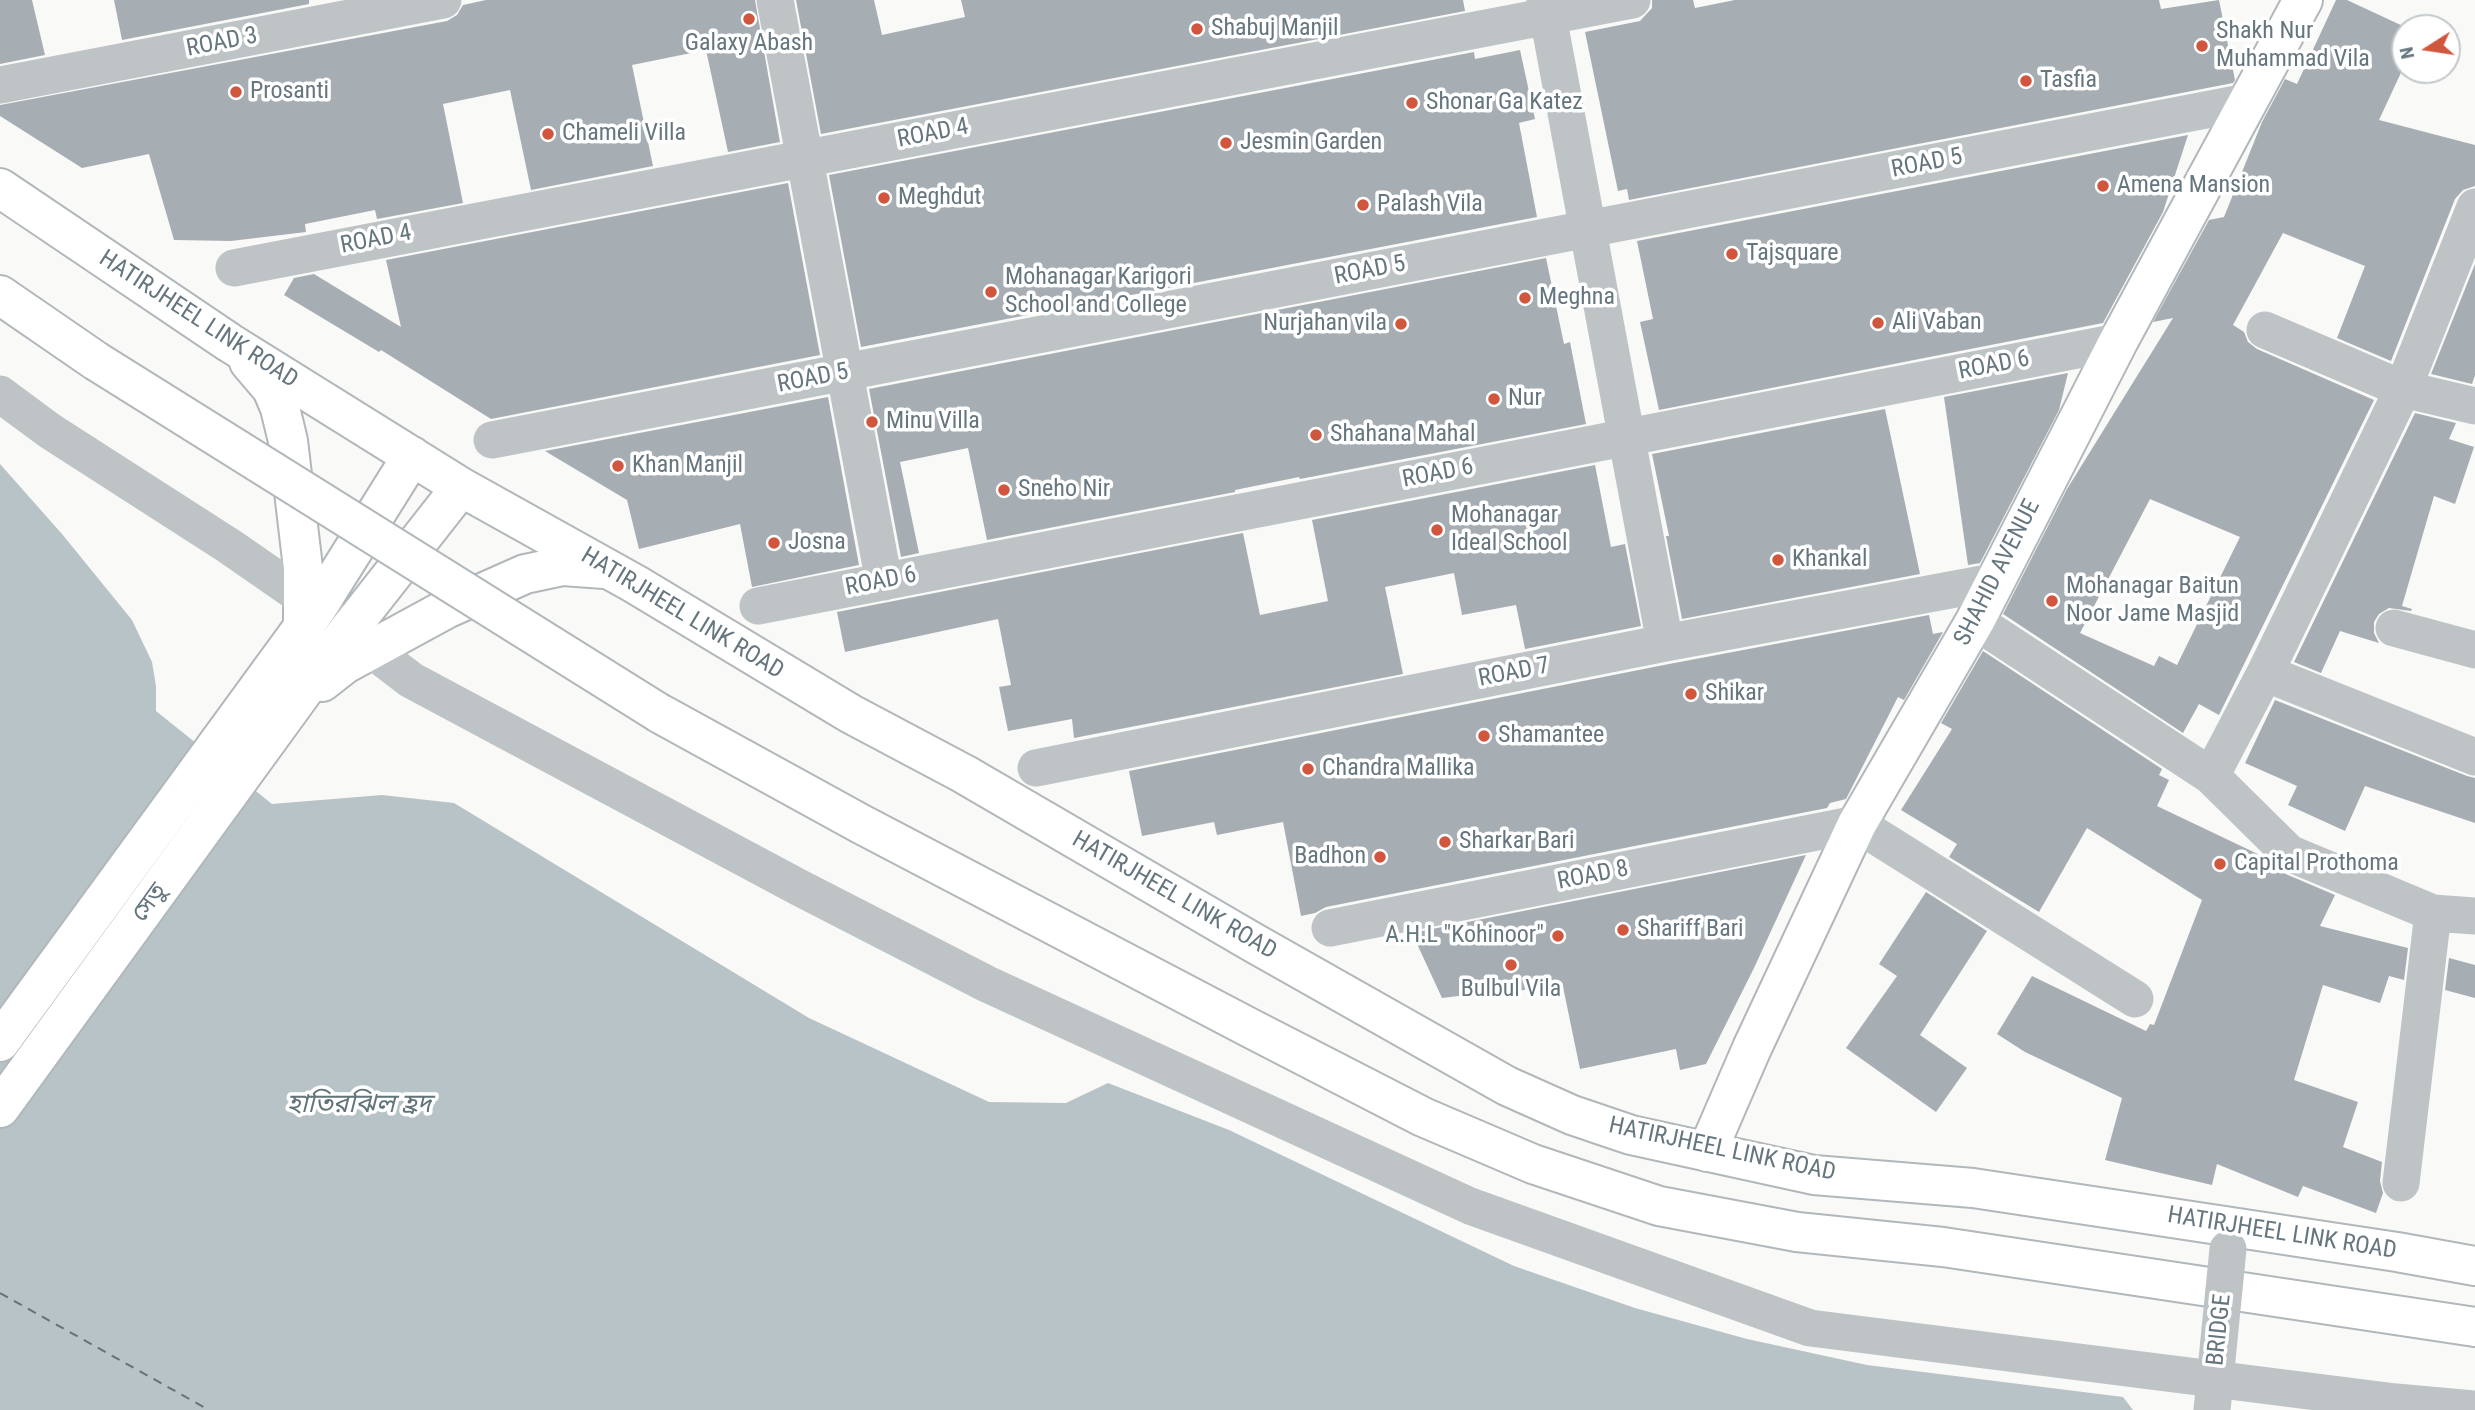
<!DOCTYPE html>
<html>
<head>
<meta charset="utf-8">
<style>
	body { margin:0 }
	#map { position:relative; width:2475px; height:1410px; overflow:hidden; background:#f9f9f7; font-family:"Roboto Condensed",sans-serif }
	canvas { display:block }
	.north { position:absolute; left:2391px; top:14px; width:70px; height:70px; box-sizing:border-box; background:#fff; border:2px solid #c2c8cb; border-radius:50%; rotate:258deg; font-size:19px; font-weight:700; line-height:28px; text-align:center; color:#66767e }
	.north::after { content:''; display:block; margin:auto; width:24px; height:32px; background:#d1563e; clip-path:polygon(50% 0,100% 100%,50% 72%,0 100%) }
</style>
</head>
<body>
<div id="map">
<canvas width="2475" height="1410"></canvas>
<div class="north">N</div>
</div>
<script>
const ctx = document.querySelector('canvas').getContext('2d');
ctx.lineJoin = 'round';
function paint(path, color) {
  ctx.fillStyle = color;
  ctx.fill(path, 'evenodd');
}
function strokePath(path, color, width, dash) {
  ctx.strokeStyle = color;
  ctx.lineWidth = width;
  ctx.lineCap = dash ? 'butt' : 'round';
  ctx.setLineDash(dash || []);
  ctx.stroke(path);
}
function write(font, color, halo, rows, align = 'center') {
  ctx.font = font + ' "Roboto Condensed","Noto Sans Bengali",sans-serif';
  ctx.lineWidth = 7;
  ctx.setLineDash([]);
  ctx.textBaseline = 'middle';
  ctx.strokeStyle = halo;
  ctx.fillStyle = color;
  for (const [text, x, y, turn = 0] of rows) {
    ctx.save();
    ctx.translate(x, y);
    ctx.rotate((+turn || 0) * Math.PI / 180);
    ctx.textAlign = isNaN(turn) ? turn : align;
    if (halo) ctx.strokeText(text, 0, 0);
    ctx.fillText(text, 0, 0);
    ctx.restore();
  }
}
paint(new Path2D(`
	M 0,464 L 62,534 L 132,620 L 152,662 L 156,686 L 156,711 L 272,804 L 382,795 L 454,803 L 809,1018 L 989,1102 L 1066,1103 L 1108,1083 L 1229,1130 L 1514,1266 L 1635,1308 L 1747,1339 L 1867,1365 L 2123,1397 L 2133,1410 L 0,1410 Z`), '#b7c3c6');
strokePath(new Path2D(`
	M 0,1293 L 209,1410`), '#617478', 2, [9, 7]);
paint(new Path2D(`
	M 0,0 L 32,0 L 45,55 L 0,64 Z
	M 114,0 L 309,0 L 309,4 L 122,40 Z
	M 486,0 L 755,0 L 780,142 L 728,152 L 706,50 L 632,65 L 653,166 L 531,190 L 510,90 L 443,104 L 463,203 L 377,219 L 375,210 L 305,224 L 306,232 L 231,241 L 174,240 L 149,154 L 82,168 L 0,116 L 0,105 L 447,21 L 457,15 L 463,5 Z
	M 796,0 L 874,0 L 882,35 L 965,17 L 961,0 L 1463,0 L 1465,11 L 821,134 Z
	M 1652,0 L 1693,0 L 1695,8 L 1735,0 L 2159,0 L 2161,9 L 2219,0 L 2235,80 L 2233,83 L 1629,200 L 1627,189 L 1618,191 L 1585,32 L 1640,21 L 1652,8 Z
	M 2336,0 L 2347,0 L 2405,27 L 2405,64 L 2379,120 L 2475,145 L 2475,186 L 2463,190 L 2455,199 L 2391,361 L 2337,338 L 2365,266 L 2283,233 L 2233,325 L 2244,332 L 2248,342 L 2257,349 L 2374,400 L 2219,715 L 2199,704 L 2183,733 L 2003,614 L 2067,489 L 2173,318 L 2153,322 L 2209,220 L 2224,217 L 2262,122 L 2285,79 L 2297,84 ZM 2150,499 L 2240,537 L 2177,665 L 2159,656 L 2154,666 L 2080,633 Z
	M 1520,50 L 1535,119 L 1519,123 L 1537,217 L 861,347 L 829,175 L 1474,52 L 1475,59 Z
	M 2188,135 L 2163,212 L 2103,323 L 1659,410 L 1640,322 L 1653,319 L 1637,241 Z
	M 788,183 L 820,355 L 491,419 L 381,350 L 379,352 L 284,295 L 294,278 L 314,274 L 401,327 L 386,260 Z
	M 1546,258 L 1564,344 L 1570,342 L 1586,424 L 1300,479 L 1299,477 L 1235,490 L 1235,492 L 987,540 L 968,448 L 900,462 L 919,553 L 901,557 L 869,389 Z
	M 2475,264 L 2475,375 L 2472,384 L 2431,374 Z
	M 2068,373 L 2059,410 L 1980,563 L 1968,565 L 1944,397 Z
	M 828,397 L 859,565 L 752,587 L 740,524 L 639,549 L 627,500 L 545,451 Z
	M 1885,409 L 1920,574 L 1682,619 L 1666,536 L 1669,536 L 1652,454 Z
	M 2415,413 L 2456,423 L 2449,439 L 2474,447 L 2455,504 L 2434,496 L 2402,606 L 2412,609 L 2411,611 L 2389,608 L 2379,614 L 2374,622 L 2374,633 L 2379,643 L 2340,631 L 2321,673 L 2294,662 Z
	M 1595,465 L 1611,547 L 1625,544 L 1641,626 L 1525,649 L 1516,605 L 1462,615 L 1454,573 L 1385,587 L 1403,674 L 1074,738 L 1072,719 L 1008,731 L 999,687 L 1011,685 L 998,619 L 845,652 L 837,612 L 1243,533 L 1260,615 L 1328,601 L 1312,520 Z
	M 1929,615 L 1933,634 L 1943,632 L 1904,700 L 1898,697 L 1846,799 L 1830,803 L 1827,808 L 1326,907 L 1315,913 L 1301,916 L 1283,822 L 1217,835 L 1214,822 L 1142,836 L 1129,771 L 1669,664 Z
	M 1983,651 L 2162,769 L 2159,775 L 2169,780 L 2157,806 L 2262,856 L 2281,872 L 2335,895 L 2320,926 L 2408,948 L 2404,980 L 2389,976 L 2380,1003 L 2323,985 L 2294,1080 L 2358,1102 L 2343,1147 L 2382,1162 L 2380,1181 L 2383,1193 L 2376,1213 L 2303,1186 L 2298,1197 L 2217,1164 L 2212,1185 L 2105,1160 L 2122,1098 L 2025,1052 L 1997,1034 L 2032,976 L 2146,1031 L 2150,1024 L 2154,1025 L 2202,900 L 2087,828 L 2039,912 L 1949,857 L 1957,844 L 1901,810 L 1952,729 L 1941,723 Z
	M 2275,700 L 2467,776 L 2475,778 L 2475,823 L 2365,786 L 2345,831 L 2288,805 L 2297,786 L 2245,763 Z
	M 1806,855 L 1754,968 L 1706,1064 L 1680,1070 L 1676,1049 L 1580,1069 L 1562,982 L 1509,993 L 1508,990 L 1442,998 L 1412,933 Z
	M 1926,892 L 1987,931 L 1920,1035 L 1967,1068 L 1936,1112 L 1846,1048 L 1897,976 L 1879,964 Z
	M 2449,958 L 2475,965 L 2475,998 L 2445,990 Z`), '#a6aeb3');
const secondary = new Path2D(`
	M 0,188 L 230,343 L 461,487 L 635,584 L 851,714 L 964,774 L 1254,943 L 1507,1086 L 1572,1115 L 1631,1135 L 1814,1175 L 1973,1188 L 2397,1252 L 2475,1266
	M 0,295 L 96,361
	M 249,362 L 272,389 L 280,408 L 288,441 L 303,568 L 303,628
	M 322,682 L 345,664 L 446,609 L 525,574 L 563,566 L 604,569
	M 659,713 L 861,824 L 1252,1029 L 1423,1117 L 1533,1164 L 1659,1206 L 1797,1232 L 1943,1247 L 2475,1327
	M 0,1042 L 317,608 L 412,456
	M 0,1108 L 330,654 L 461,487
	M 1707,1152 L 1752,1048 L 1857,824 L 1975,621 L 2118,342 L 2303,0`);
strokePath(secondary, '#b1b7bb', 42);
strokePath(new Path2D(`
	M 775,0 L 884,582
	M 1545,0 L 1665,643
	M 0,85 L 443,0
	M 234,268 L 1632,0
	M 2265,330 L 2403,389 L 2475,406
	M 0,394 L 50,431 L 229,546 L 304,598 L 411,680 L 800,888 L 987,984 L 1470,1206 L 1810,1328 L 2396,1402 L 2475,1409
	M 492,440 L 2247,102
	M 758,606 L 2118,342
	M 1975,621 L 2211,776 L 2289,853 L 2433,913 L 2475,916
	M 2394,628 L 2475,650
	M 2265,673 L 2475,757
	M 1036,768 L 1665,643 L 1993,582
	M 2211,776 L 2265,673 L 2403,389 L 2475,207
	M 1330,928 L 1857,824 L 2135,999
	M 2401,1183 L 2433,913`), '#bec3c6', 37);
strokePath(secondary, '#fff', 38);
const secondaryBridge = new Path2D(`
	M 96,361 L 659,713`);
strokePath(secondaryBridge, '#b1b7bb', 42, []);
strokePath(new Path2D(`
	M 2212,1410 L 2228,1249`), '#bec3c6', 37);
strokePath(secondaryBridge, '#fff', 38);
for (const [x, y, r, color] of [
	[749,19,7,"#d1563e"],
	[1197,29,7,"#d1563e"],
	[2202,46,7,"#d1563e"],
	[2026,81,7,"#d1563e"],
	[236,92,7,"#d1563e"],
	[1412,103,7,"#d1563e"],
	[548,134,7,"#d1563e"],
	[1226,143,7,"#d1563e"],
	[2103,186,7,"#d1563e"],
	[884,198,7,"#d1563e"],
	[1363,205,7,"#d1563e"],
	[1732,254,7,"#d1563e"],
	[991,292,7,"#d1563e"],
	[1525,298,7,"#d1563e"],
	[1878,323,7,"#d1563e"],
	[1401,324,7,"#d1563e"],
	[1494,399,7,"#d1563e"],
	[872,422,7,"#d1563e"],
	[1316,435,7,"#d1563e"],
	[618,466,7,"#d1563e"],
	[1004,490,7,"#d1563e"],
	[1437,530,7,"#d1563e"],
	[774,543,7,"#d1563e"],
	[1778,560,7,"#d1563e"],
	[2052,601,7,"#d1563e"],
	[1691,694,7,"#d1563e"],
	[1484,736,7,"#d1563e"],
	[1308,769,7,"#d1563e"],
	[1445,842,7,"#d1563e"],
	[1380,857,7,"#d1563e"],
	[2220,864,7,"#d1563e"],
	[1623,930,7,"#d1563e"],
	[1558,936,7,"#d1563e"],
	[1511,965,7,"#d1563e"]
]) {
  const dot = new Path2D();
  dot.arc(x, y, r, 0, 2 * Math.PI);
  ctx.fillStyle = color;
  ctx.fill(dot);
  strokePath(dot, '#fff', 2.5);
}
write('24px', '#66767e', '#fff', [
	["Shabuj Manjil",1211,29],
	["Shakh Nur",2216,32],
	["Muhammad Vila",2216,60],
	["Galaxy Abash",749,44,"center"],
	["Tasfia",2040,81],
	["Prosanti",250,92],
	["Shonar Ga Katez",1426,103],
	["Chameli Villa",562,134],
	["Jesmin Garden",1240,143],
	["Amena Mansion",2117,186],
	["Meghdut",898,198],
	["Palash Vila",1377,205],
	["Tajsquare",1746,254],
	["Mohanagar Karigori",1005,278],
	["School and College",1005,306],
	["Meghna",1539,298],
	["Ali Vaban",1892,323],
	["Nurjahan vila",1387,324,"right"],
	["Nur",1508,399],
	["Minu Villa",886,422],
	["Shahana Mahal",1330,435],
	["Khan Manjil",632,466],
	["Sneho Nir",1018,490],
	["Mohanagar",1451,516],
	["Ideal School",1451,544],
	["Josna",788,543],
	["Khankal",1792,560],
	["Mohanagar Baitun",2066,587],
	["Noor Jame Masjid",2066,615],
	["Shikar",1705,694],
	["Shamantee",1498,736],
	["Chandra Mallika",1322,769],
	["Sharkar Bari",1459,842],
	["Badhon",1366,857,"right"],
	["Capital Prothoma",2234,864],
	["Shariff Bari",1637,930],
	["A.H.L \"Kohinoor\"",1544,936,"right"],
	["Bulbul Vila",1511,990,"center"]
], 'left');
write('24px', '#66767e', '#fff', [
	["ROAD 3",222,43,-11],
	["ROAD 4",933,134,-11],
	["ROAD 5",1927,164,-11],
	["ROAD 4",376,240,-11],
	["ROAD 5",1370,271,-11],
	["HATIRJHEEL LINK ROAD",198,320,33],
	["ROAD 6",1994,366,-11],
	["ROAD 5",813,379,-11],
	["ROAD 6",1438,474,-11],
	["SHAHID AVENUE",1998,573,-63],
	["ROAD 6",881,582,-11],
	["HATIRJHEEL LINK ROAD",682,614,31],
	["ROAD 7",1514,673,-11],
	["ROAD 8",1593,876,-11],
	["HATIRJHEEL LINK ROAD",1174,896,30],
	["সেতু",150,903,-54],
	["HATIRJHEEL LINK ROAD",1722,1150,12],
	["HATIRJHEEL LINK ROAD",2282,1234,9],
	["BRIDGE",2220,1330,-84]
]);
write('italic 26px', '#617478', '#fff', [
	["হাতিরঝিল হ্রদ",359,1105]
]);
</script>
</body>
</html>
